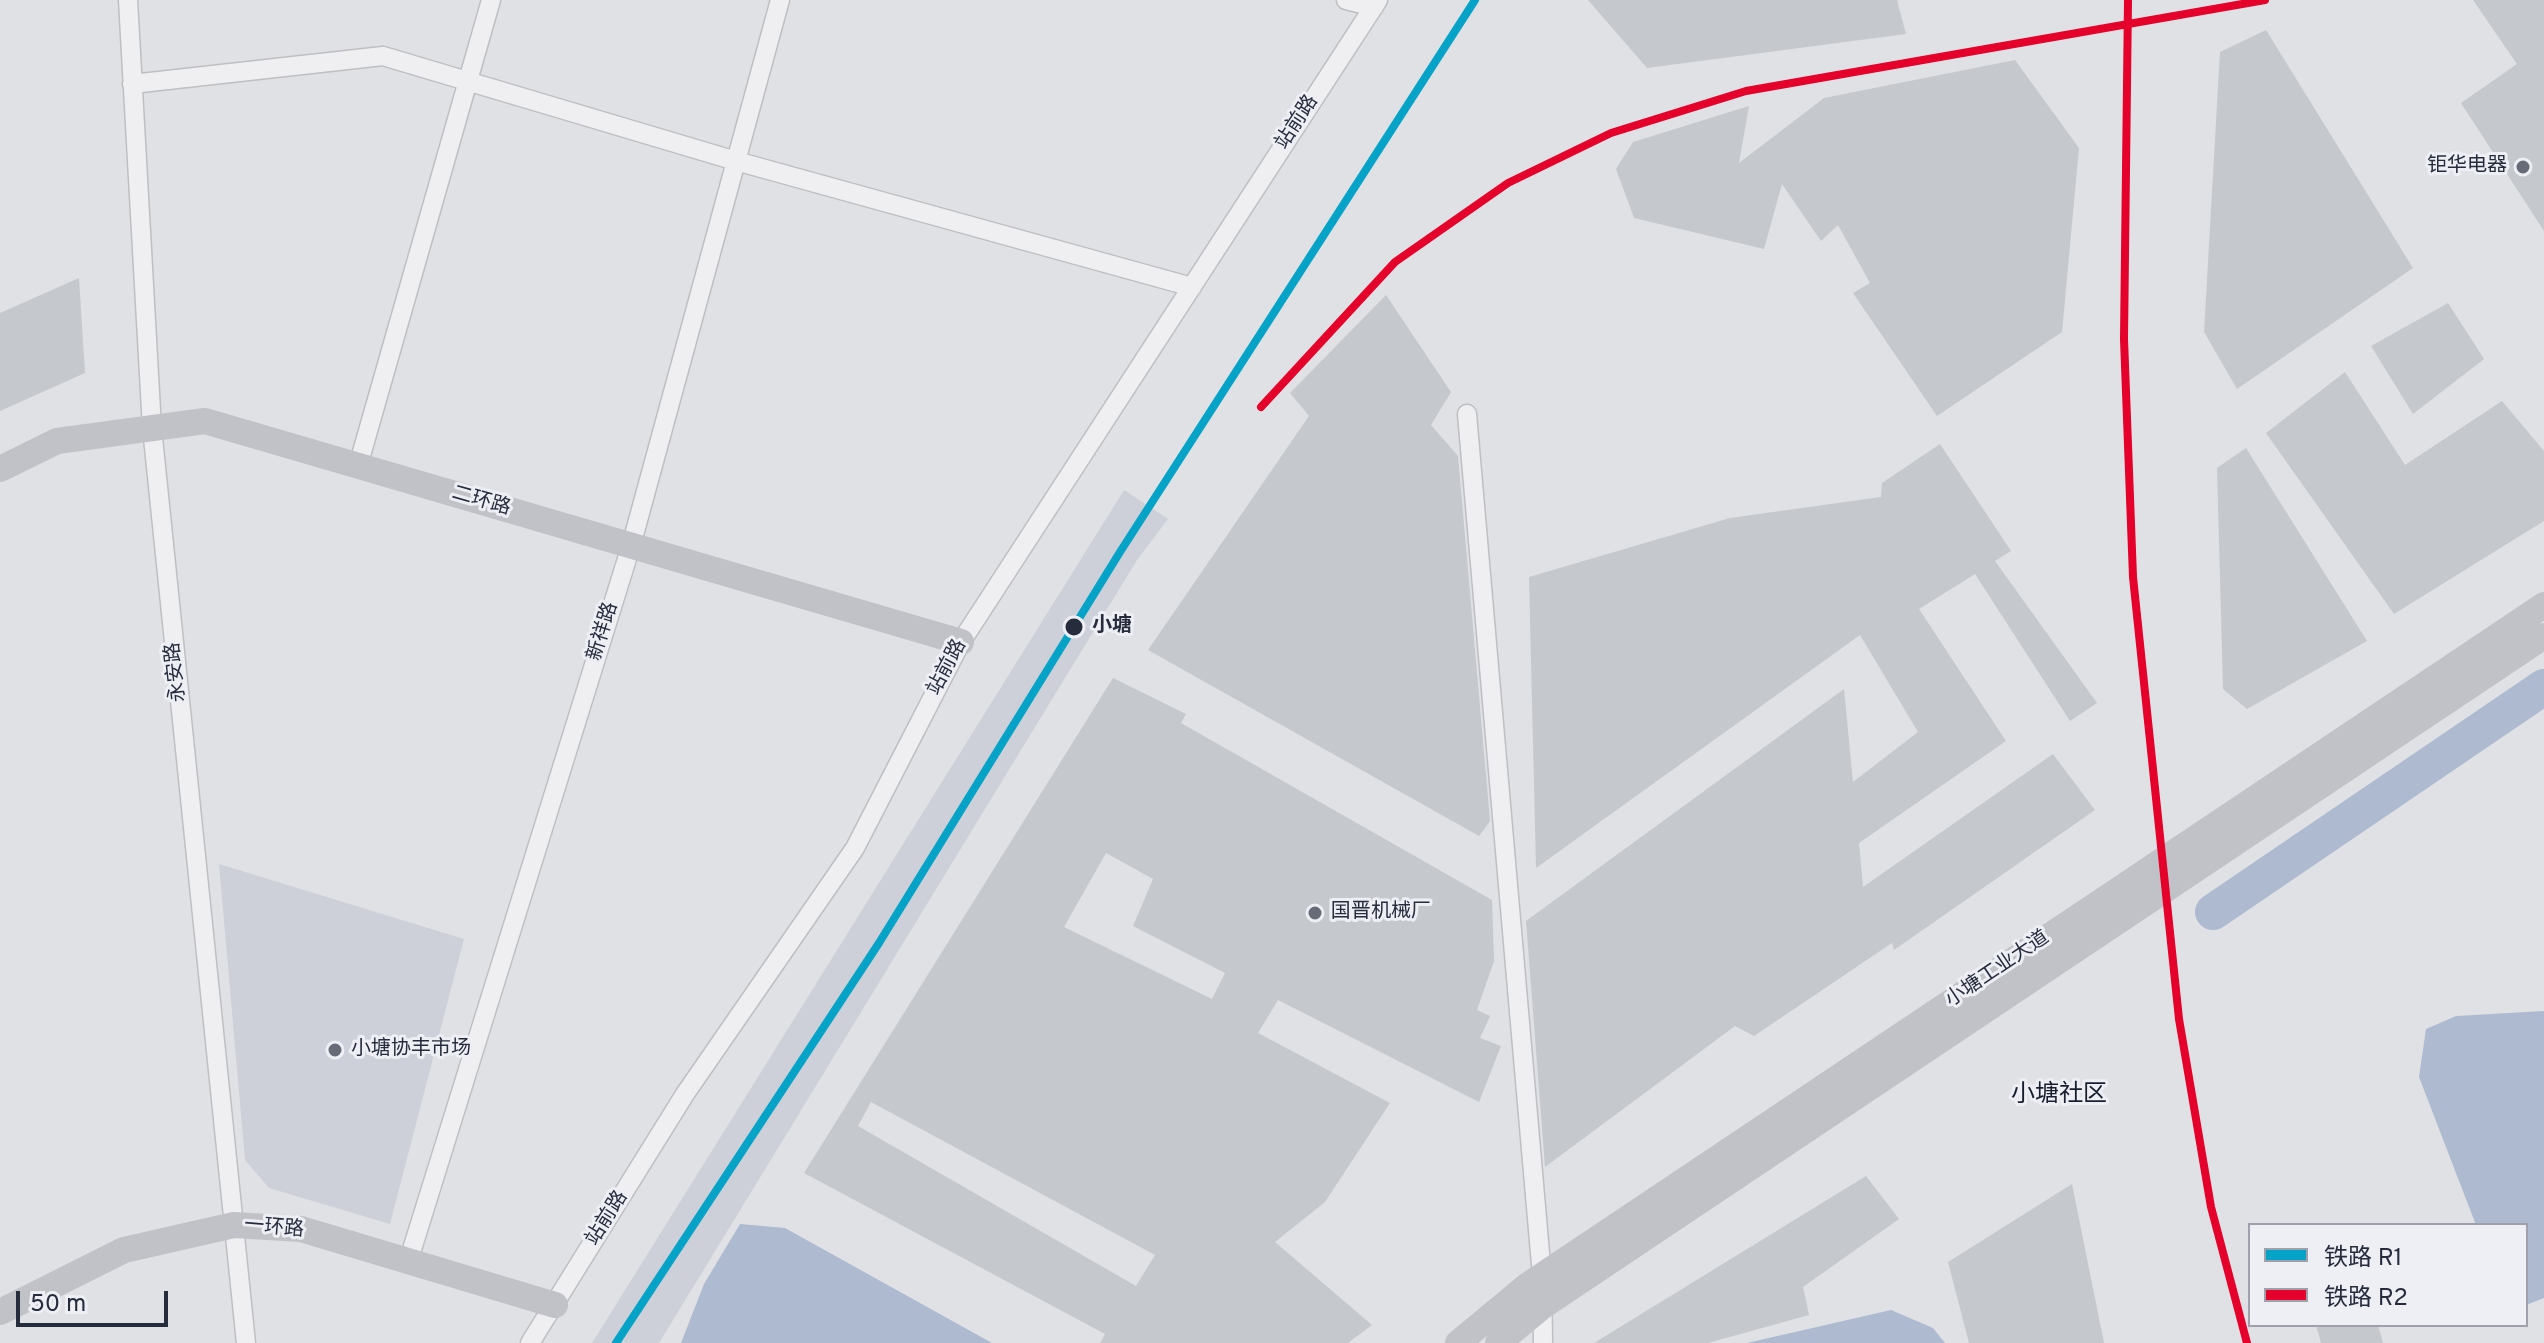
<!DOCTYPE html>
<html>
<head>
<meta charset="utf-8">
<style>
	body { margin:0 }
	#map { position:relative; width:2544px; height:1343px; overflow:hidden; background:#dfe1e5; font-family:Overpass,"Noto Sans SC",sans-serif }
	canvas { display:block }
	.legend { position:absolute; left:2248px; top:1223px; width:280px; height:104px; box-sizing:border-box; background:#edeff5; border:2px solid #9ea1ab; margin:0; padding:10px 14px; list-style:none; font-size:24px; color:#272c3d }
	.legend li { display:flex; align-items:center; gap:16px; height:40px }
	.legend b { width:40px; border:2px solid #9ea1ab }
	.scale { position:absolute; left:16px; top:1291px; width:152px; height:36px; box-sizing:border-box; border:4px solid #272c3d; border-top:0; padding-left:10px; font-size:24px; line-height:28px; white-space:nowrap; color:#272c3d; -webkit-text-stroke:6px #edeff5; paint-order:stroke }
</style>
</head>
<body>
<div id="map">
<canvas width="2544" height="1343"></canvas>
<ul class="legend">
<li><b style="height:10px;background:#02a3c7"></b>铁路 R1</li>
<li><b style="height:10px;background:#e4002b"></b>铁路 R2</li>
</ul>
<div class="scale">50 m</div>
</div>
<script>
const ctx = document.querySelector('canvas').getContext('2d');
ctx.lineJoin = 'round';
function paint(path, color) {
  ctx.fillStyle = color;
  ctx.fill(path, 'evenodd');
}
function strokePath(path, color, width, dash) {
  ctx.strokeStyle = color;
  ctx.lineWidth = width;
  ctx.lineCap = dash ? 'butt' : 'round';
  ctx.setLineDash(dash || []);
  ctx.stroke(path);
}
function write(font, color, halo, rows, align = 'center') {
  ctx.font = font + ' Overpass,"Noto Sans SC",sans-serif';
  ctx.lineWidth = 6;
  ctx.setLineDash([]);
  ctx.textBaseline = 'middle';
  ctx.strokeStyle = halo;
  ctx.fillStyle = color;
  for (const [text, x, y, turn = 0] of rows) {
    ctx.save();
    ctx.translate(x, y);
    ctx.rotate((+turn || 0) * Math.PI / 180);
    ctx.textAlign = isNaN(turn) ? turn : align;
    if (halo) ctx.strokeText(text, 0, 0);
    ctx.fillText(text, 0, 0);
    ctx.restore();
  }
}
paint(new Path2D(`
	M 1124,490 L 1168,519 L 1137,560 L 659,1343 L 592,1343 Z
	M 219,864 L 464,939 L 390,1224 L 269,1188 L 245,1160 Z`), '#cdd0d8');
paint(new Path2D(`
	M 2544,1011 L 2544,1298 L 2526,1305 L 2526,1225 L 2476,1225 L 2419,1077 L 2426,1029 L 2456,1016 Z
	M 740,1224 L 785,1228 L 992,1343 L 681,1343 L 704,1284 Z
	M 1891,1310 L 1933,1328 L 1945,1343 L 1747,1343 Z`), '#adbad0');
strokePath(new Path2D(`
	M 2213,912 L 2544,687`), '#adbad0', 36);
paint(new Path2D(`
	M 1588,0 L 1897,0 L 1906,34 L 1647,68 Z
	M 2473,0 L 2544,0 L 2544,231 L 2461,103 L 2517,64 Z
	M 2266,30 L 2413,268 L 2237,389 L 2204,332 L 2220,52 Z
	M 2015,60 L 2079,148 L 2062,332 L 1937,416 L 1853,293 L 1870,283 L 1838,225 L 1821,241 L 1782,184 L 1764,249 L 1634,218 L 1616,169 L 1633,142 L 1749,106 L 1739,163 L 1824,98 Z
	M 79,278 L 85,373 L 0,411 L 0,313 Z
	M 1386,295 L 1451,392 L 1431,425 L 1458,456 L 1490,821 L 1479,836 L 1148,650 L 1309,416 L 1290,393 Z
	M 2448,303 L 2484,359 L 2413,414 L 2371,346 Z
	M 2345,372 L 2405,465 L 2502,401 L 2544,451 L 2544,521 L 2394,614 L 2266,433 Z
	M 1940,444 L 2011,551 L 1995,561 L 2097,703 L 2070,721 L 1975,574 L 1919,609 L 2006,741 L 1859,843 L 1863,887 L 2053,754 L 2095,810 L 1894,950 L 1892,943 L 1754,1036 L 1735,1026 L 1545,1167 L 1526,921 L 1844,689 L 1853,782 L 1918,732 L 1860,635 L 1536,868 L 1529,577 L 1730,518 L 1881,497 L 1882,483 Z
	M 2246,448 L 2367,641 L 2247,709 L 2223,689 L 2217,468 Z
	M 1113,678 L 1186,714 L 1181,723 L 1492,900 L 1494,961 L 1477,1010 L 1490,1016 L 1480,1038 L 1501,1046 L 1479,1102 L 1278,1000 L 1258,1033 L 1390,1103 L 1325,1202 L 1275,1242 L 1372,1325 L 1348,1343 L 1100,1343 L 1105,1334 L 804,1173 ZM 1106,853 L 1153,879 L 1133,926 L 1225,973 L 1212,999 L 1064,927 ZM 871,1102 L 1155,1255 L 1136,1286 L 858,1126 Z
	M 1866,1176 L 1899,1219 L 1803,1287 L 1809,1315 L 1708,1343 L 1594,1343 Z
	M 2072,1184 L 2104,1343 L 1969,1343 L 1948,1262 Z
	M 2316,1325 L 2378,1325 L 2383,1343 L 2321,1343 Z`), '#c5c8cc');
const street = new Path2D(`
	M 128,0 L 152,428 L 246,1343
	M 1346,0 L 1374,7
	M 132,84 L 383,56 L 736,161 L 1192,287
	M 1467,414 L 1542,1276 L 1543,1343
	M 358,466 L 491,0
	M 409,1259 L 631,546 L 780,0
	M 530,1343 L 685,1094 L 855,848 L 961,642 L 1378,0`);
strokePath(street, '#bebfc3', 21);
strokePath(street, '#efeff1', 18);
strokePath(new Path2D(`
	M 0,469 L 57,441 L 205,421 L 961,642
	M 0,1312 L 124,1250 L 234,1225 L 301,1229 L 555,1305
	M 1458,1343 L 1528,1285 L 2544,605
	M 1498,1343 L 1543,1306 L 2544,636`), '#c0c2c7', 26);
strokePath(new Path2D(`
	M 616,1343 L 879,943 L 1120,552 L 1475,0`), '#02a3c7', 8);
strokePath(new Path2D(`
	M 2128,0 L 2124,339 L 2133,577 L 2179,1019 L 2211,1207 L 2247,1343
	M 1261,407 L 1395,262 L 1508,183 L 1611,133 L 1746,91 L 2265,0`), '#e4002b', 8);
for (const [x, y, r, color] of [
	[2523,167,8,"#676b78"],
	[1074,627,10,"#272c3d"],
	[1315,913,8,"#676b78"],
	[335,1050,8,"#676b78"]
]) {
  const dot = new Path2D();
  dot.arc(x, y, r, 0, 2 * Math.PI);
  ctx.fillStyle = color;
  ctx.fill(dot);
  strokePath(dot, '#edeff5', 3);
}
write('20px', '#272c3d', '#edeff5', [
	["站前路",1298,123,-57],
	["二环路",481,502,16],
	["新祥路",604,632,-73],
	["站前路",948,668,-62],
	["永安路",177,672,-96],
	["小塘工业大道",1998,970,-34],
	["站前路",608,1219,-58],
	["一环路",274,1229,5]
]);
write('20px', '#272c3d', '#edeff5', [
	["钜华电器",2507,167,"right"],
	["国晋机械厂",1331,913],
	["小塘协丰市场",351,1050]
], 'left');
write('bold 20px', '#272c3d', '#edeff5', [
	["小塘",1092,627]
], 'left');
write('24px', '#191e2e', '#edeff5', [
	["小塘社区",2059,1096]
]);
</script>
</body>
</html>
